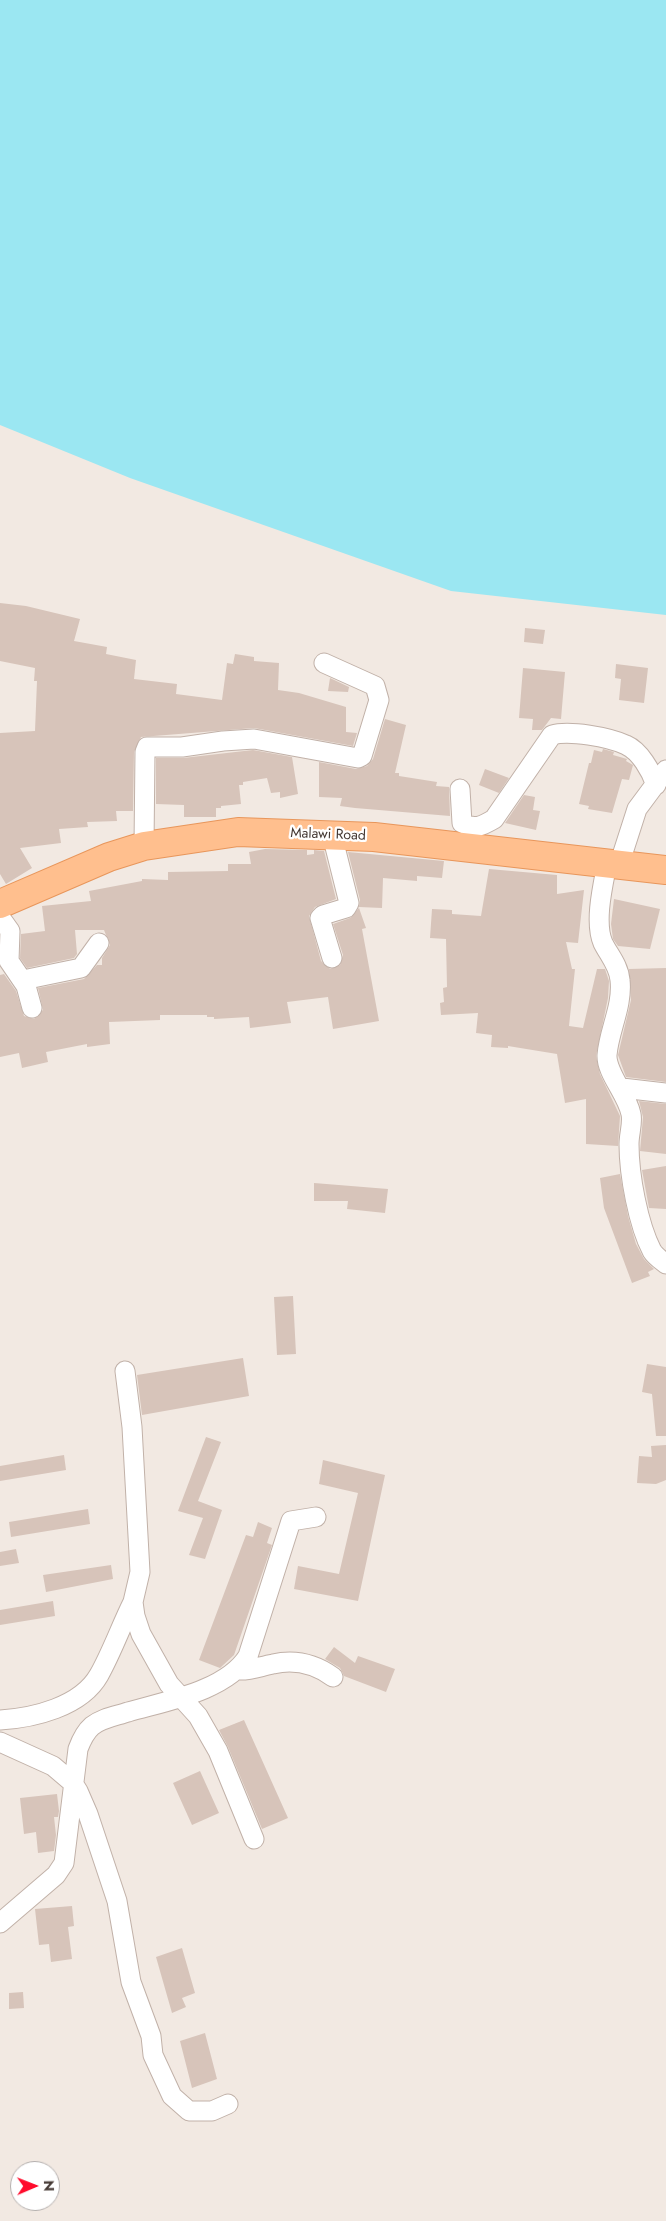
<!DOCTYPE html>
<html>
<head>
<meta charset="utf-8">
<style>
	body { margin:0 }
	#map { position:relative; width:666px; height:2221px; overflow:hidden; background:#f2e9e2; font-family:Jost,sans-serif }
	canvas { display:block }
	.north { position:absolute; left:10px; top:2161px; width:50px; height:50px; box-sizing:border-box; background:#fff; border:1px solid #b4afad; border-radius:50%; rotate:89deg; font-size:14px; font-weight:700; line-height:20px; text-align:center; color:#443833 }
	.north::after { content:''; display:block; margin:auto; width:18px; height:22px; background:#ff0c2c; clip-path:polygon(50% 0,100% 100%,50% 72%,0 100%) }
</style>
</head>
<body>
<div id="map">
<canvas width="666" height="2221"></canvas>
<div class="north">N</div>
</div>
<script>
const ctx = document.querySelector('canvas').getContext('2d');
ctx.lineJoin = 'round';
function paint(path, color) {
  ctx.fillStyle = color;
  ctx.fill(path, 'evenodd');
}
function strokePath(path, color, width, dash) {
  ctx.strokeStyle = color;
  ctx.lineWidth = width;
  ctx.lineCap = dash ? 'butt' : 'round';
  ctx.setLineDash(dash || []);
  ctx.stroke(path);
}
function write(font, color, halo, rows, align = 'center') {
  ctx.font = font + ' Jost,sans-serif';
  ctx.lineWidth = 4.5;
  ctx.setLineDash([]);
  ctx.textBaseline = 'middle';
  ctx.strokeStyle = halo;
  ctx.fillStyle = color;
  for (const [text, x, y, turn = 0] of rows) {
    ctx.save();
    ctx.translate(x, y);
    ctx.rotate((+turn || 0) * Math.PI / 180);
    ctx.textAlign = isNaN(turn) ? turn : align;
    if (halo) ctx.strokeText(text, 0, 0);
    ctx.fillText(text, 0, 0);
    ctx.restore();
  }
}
paint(new Path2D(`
	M 0,0 L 666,0 L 666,615 L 451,591 L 130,478 L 0,425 Z`), '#9be7f2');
paint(new Path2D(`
	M 0,603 L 26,606 L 80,619 L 74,641 L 107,647 L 106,654 L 136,660 L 134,679 L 177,684 L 176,694 L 222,700 L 227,663 L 233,664 L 235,654 L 254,657 L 254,661 L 279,663 L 278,690 L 299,693 L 346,707 L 346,732 L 357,733 L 353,746 L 254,728 L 141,737 L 134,752 L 133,811 L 116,811 L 117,821 L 87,822 L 88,827 L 59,829 L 61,843 L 20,848 L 32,868 L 6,884 L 0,874 L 0,733 L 35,731 L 37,681 L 34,681 L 35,668 L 0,661 Z
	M 525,628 L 545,630 L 543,644 L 524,642 Z
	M 616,664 L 648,668 L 644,703 L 619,700 L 621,679 L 615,678 Z
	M 523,668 L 565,672 L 561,719 L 551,718 L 542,730 L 532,730 L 533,719 L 519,718 Z
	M 330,678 L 349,687 L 348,692 L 328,691 Z
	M 385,719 L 406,725 L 395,773 L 399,773 L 399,776 L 437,782 L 436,786 L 449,787 L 450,816 L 355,808 L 340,806 L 342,798 L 319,797 L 319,762 L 356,769 L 367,766 L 373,759 Z
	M 603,749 L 614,752 L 613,755 L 627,759 L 626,761 L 633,765 L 629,780 L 622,779 L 612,813 L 588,809 L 589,806 L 579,804 L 589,763 L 591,763 L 594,750 L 602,752 Z
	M 253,750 L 292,757 L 298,794 L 280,798 L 280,792 L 271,793 L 267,778 L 243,782 L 243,785 L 239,785 L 241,804 L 221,806 L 221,808 L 216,808 L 216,817 L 184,817 L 184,805 L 156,804 L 156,758 L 183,758 Z
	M 485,769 L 509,778 L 499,793 L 479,785 Z
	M 524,795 L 535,797 L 533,810 L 540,811 L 536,830 L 505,823 Z
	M 265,849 L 307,850 L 307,855 L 314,854 L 314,850 L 324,851 L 336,899 L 315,907 L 309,916 L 321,961 L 330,969 L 340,965 L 343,955 L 333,924 L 350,918 L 359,908 L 366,928 L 362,929 L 379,1021 L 333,1029 L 328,997 L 287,1002 L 291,1023 L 250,1028 L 249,1017 L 214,1019 L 214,1017 L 207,1017 L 207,1015 L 160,1015 L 160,1020 L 109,1022 L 110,1044 L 87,1047 L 87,1044 L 46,1052 L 48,1062 L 22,1068 L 19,1053 L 0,1057 L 0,975 L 4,974 L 16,991 L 24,1016 L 34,1019 L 43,1010 L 38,988 L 84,979 L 97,965 L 102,965 L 102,958 L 110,945 L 104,930 L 75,930 L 77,954 L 74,958 L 27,968 L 20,958 L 21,934 L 45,931 L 42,906 L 91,901 L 89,891 L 142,881 L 142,879 L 168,880 L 168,872 L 228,871 L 228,864 L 251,864 L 249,852 Z
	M 348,852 L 444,861 L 442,878 L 417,876 L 417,881 L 383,878 L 382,908 L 359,907 L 360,900 Z
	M 489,869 L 557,875 L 557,894 L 584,890 L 578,943 L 566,942 L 572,969 L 575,969 L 569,1026 L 583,1028 L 597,969 L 605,969 L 609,981 L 608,998 L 596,1056 L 600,1074 L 620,1116 L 618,1146 L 586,1144 L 586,1099 L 565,1103 L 557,1054 L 508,1046 L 508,1048 L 491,1047 L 492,1035 L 476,1033 L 478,1013 L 441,1015 L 440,1003 L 444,1002 L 443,988 L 447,987 L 446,939 L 430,938 L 432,909 L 452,910 L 452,914 L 481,916 Z
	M 614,899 L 660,909 L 650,949 L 618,946 L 613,939 L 611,924 Z
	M 666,968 L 666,1082 L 626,1077 L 618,1055 L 631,1000 L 629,969 Z
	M 639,1101 L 666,1104 L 666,1154 L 640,1151 L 643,1117 Z
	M 666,1166 L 666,1209 L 649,1208 L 642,1170 Z
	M 620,1174 L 628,1216 L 636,1244 L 644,1259 L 654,1269 L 648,1272 L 650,1276 L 632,1283 L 604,1208 L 600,1178 Z
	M 314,1183 L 388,1189 L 385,1213 L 347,1209 L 348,1201 L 314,1201 Z
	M 293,1296 L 296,1354 L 277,1355 L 274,1297 Z
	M 243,1358 L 249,1396 L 142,1415 L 137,1375 Z
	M 647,1364 L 666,1367 L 666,1436 L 656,1436 L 652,1394 L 642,1392 Z
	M 206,1437 L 221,1442 L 198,1501 L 222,1510 L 205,1559 L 189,1555 L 203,1518 L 178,1511 Z
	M 666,1445 L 666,1480 L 656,1484 L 637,1483 L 639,1456 L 652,1457 L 651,1446 Z
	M 64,1455 L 66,1470 L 0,1481 L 0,1466 Z
	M 323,1460 L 385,1475 L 358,1601 L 294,1589 L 298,1566 L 339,1574 L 358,1493 L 319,1484 Z
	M 88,1509 L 90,1524 L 11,1537 L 9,1522 Z
	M 258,1522 L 272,1528 L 267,1543 L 272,1545 L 234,1655 L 220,1668 L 199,1660 L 246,1535 L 253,1537 Z
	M 16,1549 L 19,1563 L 0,1566 L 0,1552 Z
	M 111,1565 L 113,1579 L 46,1592 L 43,1575 Z
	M 53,1601 L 55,1616 L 0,1625 L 0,1610 Z
	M 334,1647 L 355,1663 L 358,1656 L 395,1669 L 386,1692 L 344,1676 L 340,1668 L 325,1659 Z
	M 244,1720 L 288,1818 L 262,1829 L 228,1747 L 219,1730 Z
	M 200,1771 L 219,1813 L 192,1825 L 173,1783 Z
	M 57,1794 L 59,1811 L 58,1817 L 54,1817 L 56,1835 L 54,1851 L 38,1853 L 36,1832 L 24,1834 L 20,1798 Z
	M 72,1906 L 74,1926 L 68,1927 L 72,1959 L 51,1962 L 49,1944 L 39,1945 L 35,1909 Z
	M 182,1948 L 195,1993 L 182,1998 L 186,2007 L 172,2013 L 156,1957 Z
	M 23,1992 L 24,2008 L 9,2009 L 9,1993 Z
	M 205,2033 L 217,2079 L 192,2088 L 180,2041 Z`), '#d7c4ba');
const minor = new Path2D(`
	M 460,789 L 462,823 C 475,830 482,826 494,819 L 552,735 C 569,730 609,737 626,745 C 640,751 651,771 656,785
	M 144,846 L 145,752 L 147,747 L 182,747 L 223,741 L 254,739 L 358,758 L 362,756 L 379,700 L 375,686 L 324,663
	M 607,864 C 603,885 594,922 603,943 C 609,955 619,966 620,980 C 623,1006 609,1030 607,1055 C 606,1073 627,1094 631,1114 C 633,1123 629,1134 629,1144 C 629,1175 638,1224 652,1251 C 655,1256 661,1260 666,1264
	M 619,865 L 637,809 L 666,770
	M 0,917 L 10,931 L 9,961 L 26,986 L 32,1008
	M 332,958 L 320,918 L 323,915 L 346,908 L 349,903 L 335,847 L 334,835
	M 23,980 L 81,968 L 99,943
	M 622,1088 L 666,1093
	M 125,1371 L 132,1427 L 140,1572 L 133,1602 L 135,1616 L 141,1634 L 169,1684 L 198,1716 L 218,1751 L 254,1839
	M 238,1670 C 251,1671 261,1666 273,1664 C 295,1659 315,1664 333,1677
	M 0,1720 C 33,1718 81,1707 99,1675 C 112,1652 121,1626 133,1602
	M 0,1742 L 53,1766 L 73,1783 L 78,1791 L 88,1814 L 117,1901 L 131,1982 L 151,2036 L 153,2055 L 172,2096 L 189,2111 L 212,2111 L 228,2104
	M 0,1923 L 56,1875 L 64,1863 L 78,1749 C 81,1741 85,1732 92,1726 C 102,1718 116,1716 128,1712 C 166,1701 226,1691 248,1656 L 291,1521 L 316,1517`);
const primary = new Path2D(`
	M 0,904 L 109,857 L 144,846 L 238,832 L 374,837 L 666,870`);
strokePath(minor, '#c1b1a8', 21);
strokePath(primary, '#e8965b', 30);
strokePath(minor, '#fff', 19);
strokePath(primary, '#ffbf8e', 28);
write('14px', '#443833', '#fff', [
	["Malawi Road",328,835,2]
]);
</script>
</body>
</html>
